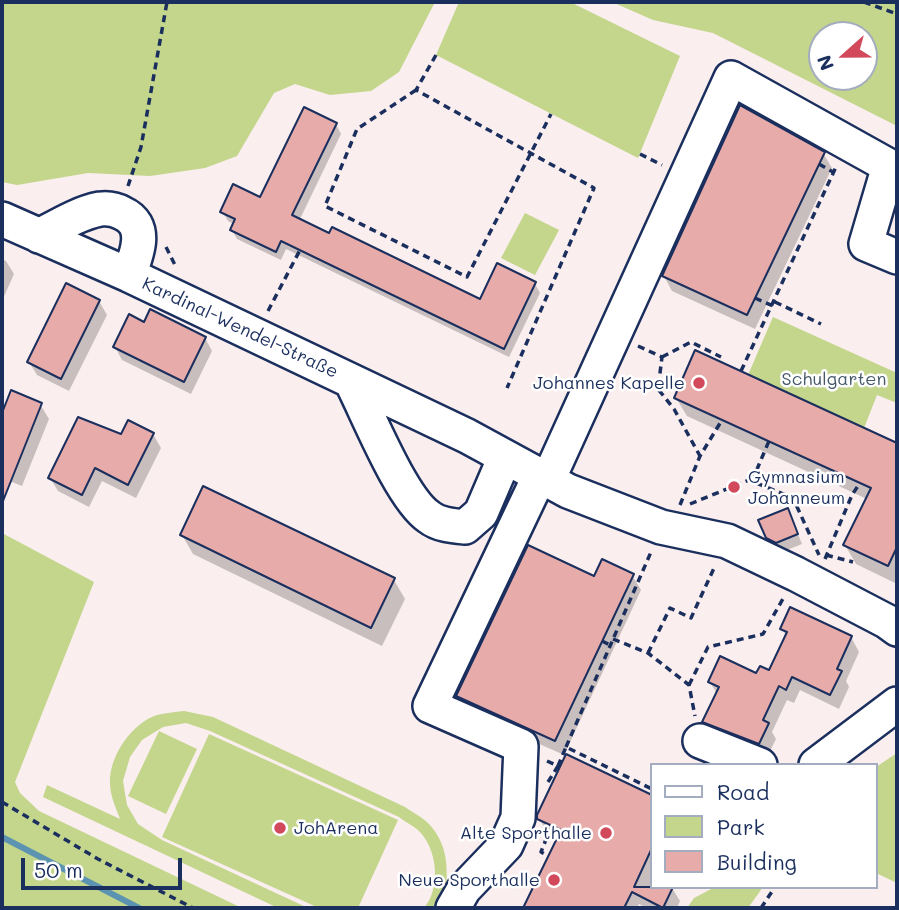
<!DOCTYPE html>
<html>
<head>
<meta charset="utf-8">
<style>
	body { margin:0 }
	#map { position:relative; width:899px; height:910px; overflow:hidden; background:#faeeee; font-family:Mali,sans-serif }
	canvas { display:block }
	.frame { position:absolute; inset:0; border:4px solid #1b2f5e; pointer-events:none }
	.legend { position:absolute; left:650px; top:763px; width:228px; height:126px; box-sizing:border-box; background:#fff; border:2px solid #a4acbf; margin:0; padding:9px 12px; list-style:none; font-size:21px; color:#1b2f5e }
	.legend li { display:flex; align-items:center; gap:14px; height:35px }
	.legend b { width:35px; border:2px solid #a4acbf }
	.north { position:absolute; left:808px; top:21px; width:70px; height:70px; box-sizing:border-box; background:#fff; border:2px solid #a4acbf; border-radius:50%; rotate:249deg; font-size:19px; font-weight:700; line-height:28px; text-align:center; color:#1b2f5e }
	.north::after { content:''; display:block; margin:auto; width:24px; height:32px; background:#d1495b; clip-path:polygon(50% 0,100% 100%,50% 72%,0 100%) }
	.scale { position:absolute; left:21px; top:858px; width:161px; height:32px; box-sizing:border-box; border:4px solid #1b2f5e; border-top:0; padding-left:9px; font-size:21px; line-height:24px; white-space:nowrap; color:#1b2f5e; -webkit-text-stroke:5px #fff; paint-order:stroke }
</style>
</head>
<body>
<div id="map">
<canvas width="899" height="910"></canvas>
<div class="frame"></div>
<ul class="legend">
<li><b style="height:9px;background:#fff"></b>Road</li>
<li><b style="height:19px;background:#c3d68b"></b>Park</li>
<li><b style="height:19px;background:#e7aca9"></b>Building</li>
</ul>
<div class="north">N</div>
<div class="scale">50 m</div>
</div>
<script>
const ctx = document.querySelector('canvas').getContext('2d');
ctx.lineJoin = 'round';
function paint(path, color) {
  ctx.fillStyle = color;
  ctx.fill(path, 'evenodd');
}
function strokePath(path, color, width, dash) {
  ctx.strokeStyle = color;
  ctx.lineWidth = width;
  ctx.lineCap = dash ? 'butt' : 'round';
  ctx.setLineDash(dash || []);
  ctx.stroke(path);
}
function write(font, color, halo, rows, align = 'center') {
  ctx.font = font + ' Mali,sans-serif';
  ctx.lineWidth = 5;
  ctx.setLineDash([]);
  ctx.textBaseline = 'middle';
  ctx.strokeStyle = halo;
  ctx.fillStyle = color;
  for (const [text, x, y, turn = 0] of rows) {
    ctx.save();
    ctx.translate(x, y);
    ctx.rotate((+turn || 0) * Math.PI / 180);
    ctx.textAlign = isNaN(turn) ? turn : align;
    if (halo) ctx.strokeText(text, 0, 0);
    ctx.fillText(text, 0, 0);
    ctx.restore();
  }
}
paint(new Path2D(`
	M 2,2 L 435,2 L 399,72 L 371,91 L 330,95 L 295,84 L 274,93 L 237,156 L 205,168 L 150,176 L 88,173 L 17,185 L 2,182 Z
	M 459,2 L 570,2 L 680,56 L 638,158 L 436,55 Z
	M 612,2 L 897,2 L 897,126 L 713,33 L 653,20 ZM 822,35 L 864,35 L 864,77 L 822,77 Z
	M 525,213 L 559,230 L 535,275 L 501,258 Z
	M 773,317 L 897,373 L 897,403 L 877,395 L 864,428 L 748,375 Z
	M 2,533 L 94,582 L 15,782 L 20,793 L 39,811 L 242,908 L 2,908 Z
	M 184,711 L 213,717 L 405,807 C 412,812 422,817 428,823 C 451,846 449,879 442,908 L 424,908 C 441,888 438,849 418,830 C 412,825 405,822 399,817 L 210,731 L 186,723 L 163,727 L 142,740 L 130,757 L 123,781 L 127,805 L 138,824 L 162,840 L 308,908 L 278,908 L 43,797 L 47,785 L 120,819 C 116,808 110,796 110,783 C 109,756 132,723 157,715 C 165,713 175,712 184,711 Z
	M 159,731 L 197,749 L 166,814 L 128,796 Z
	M 209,734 L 398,820 L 358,908 L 319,908 L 162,837 Z
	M 897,753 L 897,883 L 876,873 L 876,767 Z
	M 715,887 L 763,887 L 748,908 L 687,908 L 694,898 Z`), '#c3d68b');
paint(new Path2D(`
	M 336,124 L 341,134 L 299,221 L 481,302 L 535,284 L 540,293 L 509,357 L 286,249 L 281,260 L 237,239 L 232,230 L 234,224 L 228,221 L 222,211 L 261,199 Z
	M 823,153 L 832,168 L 755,329 L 672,291 L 664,276 Z
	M 2,259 L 6,261 L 14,274 L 2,301 Z
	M 99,301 L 107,315 L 69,391 L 37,375 L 29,362 Z
	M 145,325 L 205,338 L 212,351 L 191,394 L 122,360 L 115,347 Z
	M 696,353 L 897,445 L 897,584 L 856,564 L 845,545 L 867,499 L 687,416 L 676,398 Z
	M 12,393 L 40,404 L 49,419 L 22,486 L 2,478 L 2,418 Z
	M 153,434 L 161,448 L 136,498 L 102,481 L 89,507 L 58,491 L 50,478 L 122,437 Z
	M 792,520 L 802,544 L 782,552 L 773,548 L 767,537 Z
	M 182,535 L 394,580 L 405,599 L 382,646 L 193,554 Z
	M 632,575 L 641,590 L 564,755 L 466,711 L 458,696 L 595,578 Z
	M 782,629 L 851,637 L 859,652 L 846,681 L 849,687 L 839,709 L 800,690 L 794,703 L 787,700 L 772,732 L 776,739 L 767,757 L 712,737 L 704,722 L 717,694 L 710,682 L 770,672 L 787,637 Z
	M 567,756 L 652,797 L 652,887 L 672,888 L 680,901 L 677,908 L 647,908 L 639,904 L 637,908 L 525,908 L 559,838 L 547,832 L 539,818 Z`), '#0003');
strokePath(new Path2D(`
	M 2,837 L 139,908`), '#5c93b0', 6);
const building = new Path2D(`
	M 740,105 L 825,152 L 747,315 L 662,276 Z
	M 304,107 L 337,123 L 292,215 L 329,233 L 332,227 L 480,299 L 497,263 L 536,282 L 504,349 L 281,241 L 276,252 L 230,230 L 235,219 L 220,212 L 233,184 L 260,197 Z
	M 66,283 L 100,300 L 61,379 L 27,362 Z
	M 150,309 L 206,337 L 184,382 L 113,347 L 129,314 L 144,322 Z
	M 695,350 L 897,443 L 897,547 L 888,566 L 843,545 L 871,488 L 674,398 Z
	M 11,390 L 42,403 L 3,501 L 2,413 Z
	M 78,417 L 121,434 L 128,420 L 154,433 L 128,485 L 95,468 L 82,495 L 48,478 Z
	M 203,486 L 395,578 L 371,628 L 180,535 Z
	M 788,508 L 798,534 L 776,543 L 766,538 L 758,520 Z
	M 528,545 L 594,576 L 602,559 L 634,574 L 555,741 L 456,696 Z
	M 790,607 L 852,636 L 837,669 L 842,671 L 830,695 L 792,677 L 786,690 L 779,686 L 763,720 L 769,723 L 759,744 L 702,722 L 719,687 L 708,682 L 720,656 L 756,673 L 760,666 L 769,670 L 787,632 L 780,629 Z
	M 566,754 L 652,795 L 652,848 L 634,887 L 673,887 L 663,908 L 632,892 L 624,908 L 523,908 L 561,830 L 537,819 L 537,815 Z`);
paint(building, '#e7aca9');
strokePath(building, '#1b2f5e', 2);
const minor = new Path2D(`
	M 2,219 L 129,275 L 467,436 L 568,491 L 661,527 L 727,541 L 796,574 L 886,621 L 897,629
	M 39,236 C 58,226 79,213 100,209 C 108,208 115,209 122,213 C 149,225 137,254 129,275
	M 351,381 C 368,414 401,498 429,517 C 439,525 453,526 465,527 L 481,513 L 505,457
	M 548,480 L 731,78 L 889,166 L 866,244 L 897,257
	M 700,741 L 760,765
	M 816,765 L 897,704
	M 453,908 L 464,889 L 506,845 L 518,818 L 521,746 L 430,706 L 540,475`);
strokePath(minor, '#1b2f5e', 38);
strokePath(new Path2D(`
	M 864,2 L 897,14
	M 436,55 L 416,90 L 594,188 L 507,388
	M 416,90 L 357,129 L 325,206 L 467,277 L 551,114
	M 640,154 L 662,165
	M 819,164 L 833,172
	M 128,186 L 141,147 L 167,2
	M 166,247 L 175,265
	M 755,298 L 773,306
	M 775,302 L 821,324
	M 268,311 L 300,250
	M 638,346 L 662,357 L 658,389 L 674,409 L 700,456
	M 662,357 L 691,342 L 721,357
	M 741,371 L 836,167
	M 752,481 L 769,441
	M 690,504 L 749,480 L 793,498 L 819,555
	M 680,505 L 700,456 L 722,420
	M 826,555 L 853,562
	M 825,559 L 852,495 L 860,483
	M 613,639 L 648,653 L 689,685 L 695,716
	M 602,641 L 610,645
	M 648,653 L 670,608 L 691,618 L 715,566
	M 689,685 L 708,647 L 763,634 L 784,597
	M 566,747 L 651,552
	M 547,761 L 558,766 L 566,747 L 652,789
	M 548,782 L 558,766
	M 2,802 L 98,859 L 193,908
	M 543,830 L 549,832 L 541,852 L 548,856
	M 761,908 L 775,887`), '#1b2f5e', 3.5, [7, 5]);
strokePath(minor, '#fff', 33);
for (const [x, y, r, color] of [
	[699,383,7,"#d1495b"],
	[734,487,7,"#d1495b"],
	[280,828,7,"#d1495b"],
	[606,833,7,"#d1495b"],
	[554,880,7,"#d1495b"]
]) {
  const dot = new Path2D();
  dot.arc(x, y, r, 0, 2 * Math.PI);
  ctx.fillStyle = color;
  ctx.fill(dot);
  strokePath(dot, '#fff', 2.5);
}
write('18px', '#1b2f5e', '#fff', [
	["Kardinal-Wendel-Straße",240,328,25]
]);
write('18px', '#455969', '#fff', [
	["Schulgarten",834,379]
]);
write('18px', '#1b2f5e', '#fff', [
	["Johannes Kapelle",685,383],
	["Gymnasium",748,477,"left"],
	["Johanneum",748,498,"left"],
	["JohArena",294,828,"left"],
	["Alte Sporthalle",592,833],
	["Neue Sporthalle",540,880]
], 'right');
</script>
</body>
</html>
